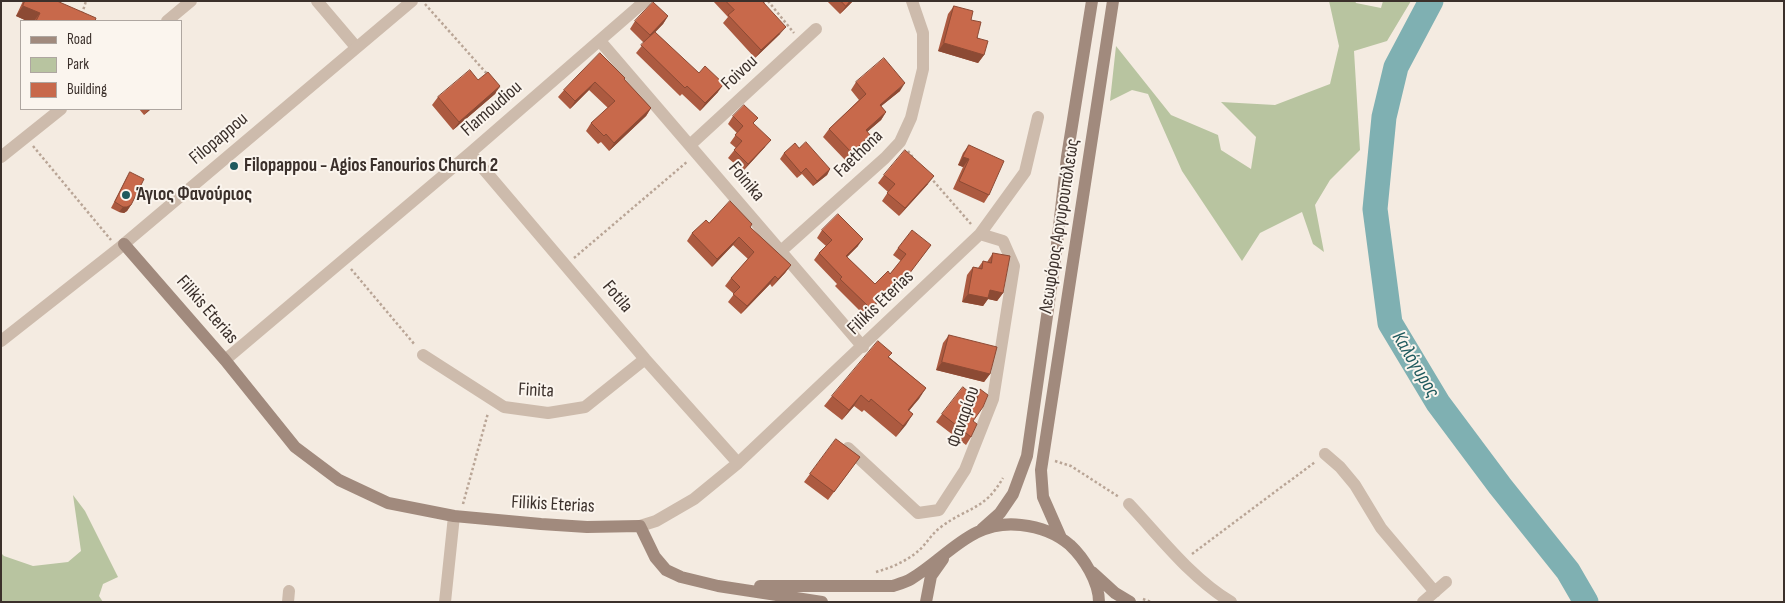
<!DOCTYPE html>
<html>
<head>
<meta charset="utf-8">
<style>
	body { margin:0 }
	#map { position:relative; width:1785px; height:603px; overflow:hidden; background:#f4ebe1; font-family:"Sofia Sans Condensed",sans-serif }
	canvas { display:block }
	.frame { position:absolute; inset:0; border:2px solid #3b302b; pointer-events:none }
	.legend { position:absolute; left:20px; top:20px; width:162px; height:90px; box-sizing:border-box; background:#fbf5ee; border:1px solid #aea6a0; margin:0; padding:6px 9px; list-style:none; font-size:15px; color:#3b302b }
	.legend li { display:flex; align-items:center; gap:10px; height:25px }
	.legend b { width:25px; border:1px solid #aea6a0 }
</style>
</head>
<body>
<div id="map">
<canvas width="1785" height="603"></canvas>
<div class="frame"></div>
<ul class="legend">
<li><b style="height:6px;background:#a18a7d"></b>Road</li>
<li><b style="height:14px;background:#b8c4a0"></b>Park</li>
<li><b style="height:14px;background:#c8694b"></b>Building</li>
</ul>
</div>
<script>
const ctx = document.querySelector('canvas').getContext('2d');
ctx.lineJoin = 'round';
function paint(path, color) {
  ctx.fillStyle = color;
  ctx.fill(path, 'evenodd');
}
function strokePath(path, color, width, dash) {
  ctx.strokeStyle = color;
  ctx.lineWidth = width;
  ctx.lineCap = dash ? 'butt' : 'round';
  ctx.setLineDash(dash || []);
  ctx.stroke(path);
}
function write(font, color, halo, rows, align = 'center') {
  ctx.font = font + ' "Sofia Sans Condensed",sans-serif';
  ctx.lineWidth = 4;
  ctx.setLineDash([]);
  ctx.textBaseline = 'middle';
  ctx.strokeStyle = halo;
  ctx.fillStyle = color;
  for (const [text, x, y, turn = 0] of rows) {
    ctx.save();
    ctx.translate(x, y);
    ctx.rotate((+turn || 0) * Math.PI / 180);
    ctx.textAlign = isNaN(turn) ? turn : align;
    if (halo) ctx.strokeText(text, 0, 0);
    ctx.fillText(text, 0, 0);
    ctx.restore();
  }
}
paint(new Path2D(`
	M 1329,1 L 1355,1 L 1356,3 L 1381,8 L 1383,1 L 1411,1 L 1387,41 L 1354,51 L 1360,150 L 1330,180 L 1315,205 L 1324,252 L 1313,244 L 1302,212 L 1260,233 L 1242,261 L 1182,171 L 1148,94 L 1132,90 L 1110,101 L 1116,46 L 1171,115 L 1218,135 L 1221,150 L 1251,169 L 1256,137 L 1221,102 L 1275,105 L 1330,84 L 1339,46 Z
	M 73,495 L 85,511 L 118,577 L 103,584 L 99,596 L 103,602 L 1,602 L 1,553 L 4,556 L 33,566 L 68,562 L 81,551 Z`), '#b8c4a0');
strokePath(new Path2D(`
	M 1431,1 L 1396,67 L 1384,117 L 1375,209 L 1390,323 L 1438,403 L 1500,486 L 1568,571 L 1586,602`), '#7fb0b2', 25);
strokePath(new Path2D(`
	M 768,1 L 794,33
	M 425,4 L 488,75
	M 82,14 L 86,1
	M 498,86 L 511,101
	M 33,146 L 111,240
	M 908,151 L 915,160
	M 930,177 L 971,224
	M 574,258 L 688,161
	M 351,269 L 415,345
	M 1055,461 L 1071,466 L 1119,497
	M 463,504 L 488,413
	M 1192,554 L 1315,462
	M 876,572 C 890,568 905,562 917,552 C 926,545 931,534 941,527 C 967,507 984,511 1003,478
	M 1143,599 L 1151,602`), '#b9a596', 2.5, [2.5, 2.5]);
strokePath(new Path2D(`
	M 317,1 L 356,47
	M 167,21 L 191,1
	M 600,41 L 863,347
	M 690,145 L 816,29
	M 470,153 L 645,359 L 738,463
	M 1,157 L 61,109
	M 781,251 L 885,158 L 900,142 L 911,118 L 923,69 L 923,33 L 912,1
	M 423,355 L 504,407 L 548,413 L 585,407 L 645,359
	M 225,360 L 470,153 L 645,1
	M 848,448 L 918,513 L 939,510 L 965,470 L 993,399 L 1014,266 L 1003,241 L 980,234
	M 1325,454 L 1340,467 L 1355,485 L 1381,528 L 1435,592
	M 1129,504 C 1161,538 1191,578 1231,602
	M 640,526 L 656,521 L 694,499 L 738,463 L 980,234 L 1025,172 L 1038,117
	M 288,602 L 289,591
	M 445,602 L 454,516
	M 1423,602 L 1446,582`), '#cdbbac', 12);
strokePath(new Path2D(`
	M 1,341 L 118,249 L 412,1`), '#cdbbac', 12);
strokePath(new Path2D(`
	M 124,244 L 225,360 L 295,447 L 339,480 L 388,503 L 454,516 L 541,524 L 587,527 L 640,526 L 655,557 L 666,570 L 681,577 L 718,586 L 822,602
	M 982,529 L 1000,513 L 1013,494 L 1027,456 L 1056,253 L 1067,157 L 1092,1
	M 1061,538 L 1043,497 L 1041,470 L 1043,457 L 1113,1
	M 1092,572 L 1115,593 L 1130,602
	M 760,586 L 893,586 C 899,584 906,582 911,579 C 949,556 972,519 1021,525 C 1040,527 1056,533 1070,545 C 1084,558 1099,582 1099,602
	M 926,602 L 931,576 L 943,559`), '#a18a7d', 12);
paint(new Path2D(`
	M 23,1 L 57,1 L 95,21 L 27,21 L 16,16 Z
	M 713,1 L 766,1 L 764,3 L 780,34 L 755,58 L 723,23 L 728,17 Z
	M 827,1 L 853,1 L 840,14 Z
	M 954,6 L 971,20 L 984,55 L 978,63 L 938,51 L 948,14 Z
	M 668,16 L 663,24 L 655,32 L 718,92 L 700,111 L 682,94 L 680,96 L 636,53 L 644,43 L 630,29 L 635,21 Z
	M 600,53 L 651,108 L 646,116 L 609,151 L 601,142 L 598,144 L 586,131 L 591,123 L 608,108 L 589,90 L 570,109 L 558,97 L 564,90 Z
	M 478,80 L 500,86 L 495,94 L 453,130 L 432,105 L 438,97 Z
	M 856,82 L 900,91 L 881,106 L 886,112 L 881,120 L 867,132 L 870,135 L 865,143 L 846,161 L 823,137 L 829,129 L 859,100 L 851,90 Z
	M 139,109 L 151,109 L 144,115 Z
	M 733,116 L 754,124 L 765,147 L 743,171 L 728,158 L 736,148 L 730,143 L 737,133 L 728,124 Z
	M 969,145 L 989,195 L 984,203 L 953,189 L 963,167 L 958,165 L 963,153 Z
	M 799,148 L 830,169 L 827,175 L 813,186 L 802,174 L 797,178 L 780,159 L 784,153 Z
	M 130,172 L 131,205 L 127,211 L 124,213 L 119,212 L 111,208 L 127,177 Z
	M 884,175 L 928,184 L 899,216 L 882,201 L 888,192 L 878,183 Z
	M 709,223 L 750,227 L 791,265 L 785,273 L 772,287 L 770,284 L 741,314 L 728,302 L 734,294 L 725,286 L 731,278 L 748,259 L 733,245 L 712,267 L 687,241 L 692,233 Z
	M 822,230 L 858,246 L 847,257 L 875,284 L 890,274 L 901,261 L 893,255 L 898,248 L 931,245 L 900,285 L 897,283 L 865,316 L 835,286 L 837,284 L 814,260 L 819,253 L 826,246 L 817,238 Z
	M 993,253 L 1003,293 L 997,301 L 988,299 L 983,306 L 962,302 L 967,275 L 973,267 L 978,268 L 983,261 L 987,262 Z
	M 949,335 L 990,374 L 984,382 L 936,370 L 943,343 Z
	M 889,357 L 926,388 L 909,411 L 913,414 L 896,437 L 864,410 L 862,412 L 854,406 L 842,420 L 824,406 L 832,396 Z
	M 980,389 L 973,421 L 971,437 L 966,445 L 936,422 L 942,414 L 974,396 Z
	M 836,439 L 860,457 L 828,500 L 804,482 Z`), '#ac5a40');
paint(new Path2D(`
	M 850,1 L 853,1 L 840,14 L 846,6 Z
	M 23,6 L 40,13 L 34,21 L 27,21 L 16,16 Z
	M 668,16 L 663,24 L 645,43 L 650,35 Z
	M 786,27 L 780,34 L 755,58 L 761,50 Z
	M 944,43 L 984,55 L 978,63 L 938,51 Z
	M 595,82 L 589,90 L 570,109 L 575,101 Z
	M 905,83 L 900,91 L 874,112 L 880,105 Z
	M 724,84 L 718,92 L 700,111 L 705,103 Z
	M 500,86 L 495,94 L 453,130 L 459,122 Z
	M 651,108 L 646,116 L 609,151 L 614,143 Z
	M 149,109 L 151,109 L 144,115 Z
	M 886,112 L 881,120 L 860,138 L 866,130 Z
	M 870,135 L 865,143 L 846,161 L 852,153 Z
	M 771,140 L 765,147 L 743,171 L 748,164 Z
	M 963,157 L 969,159 L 963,167 L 958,165 Z
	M 830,169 L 827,175 L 813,186 L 817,181 Z
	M 934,176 L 928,184 L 899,216 L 905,208 Z
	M 131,205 L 127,211 L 124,213 L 119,212 L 123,207 Z
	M 739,237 L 733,245 L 712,267 L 717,259 Z
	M 863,239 L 858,246 L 841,263 L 846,256 Z
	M 791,265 L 785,273 L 772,287 L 778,279 Z
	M 775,276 L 770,284 L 741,314 L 747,306 Z
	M 902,276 L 897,283 L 865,316 L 870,308 Z
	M 990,290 L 1003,293 L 997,301 L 988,299 L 983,306 L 962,302 L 968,294 Z
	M 942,362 L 990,374 L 984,382 L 936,370 Z
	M 926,388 L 919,399 L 901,420 L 908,410 Z
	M 861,395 L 854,406 L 842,420 L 849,410 Z
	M 913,414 L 906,425 L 896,437 L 903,426 Z`), '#8c4a34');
const building = new Path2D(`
	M 25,1 L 57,1 L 96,18 L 95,21 L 36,21 L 40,13 L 23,6 Z
	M 726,1 L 765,1 L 763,2 L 786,27 L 761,50 L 728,15 L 734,10 Z
	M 841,1 L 850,1 L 846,6 Z
	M 653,2 L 668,16 L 650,35 L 635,21 Z
	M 954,6 L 973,11 L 971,20 L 981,22 L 977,38 L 988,41 L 984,55 L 944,43 Z
	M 655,32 L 699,73 L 705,66 L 724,84 L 705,103 L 687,86 L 685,88 L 641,45 Z
	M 600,53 L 625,78 L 624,79 L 651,108 L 614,143 L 606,134 L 604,136 L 591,123 L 615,101 L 595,82 L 575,101 L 564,90 Z
	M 884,58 L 905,83 L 880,105 L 886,112 L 866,130 L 870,135 L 852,153 L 829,129 L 866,94 L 856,82 Z
	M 470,70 L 478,80 L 488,72 L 500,86 L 459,122 L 438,97 Z
	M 744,105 L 758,118 L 753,123 L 771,140 L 748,164 L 734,150 L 742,141 L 735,135 L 743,126 L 733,116 Z
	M 806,142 L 830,169 L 817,181 L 806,168 L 801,173 L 784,153 L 795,143 L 799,148 Z
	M 969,145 L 1004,161 L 989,195 L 959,181 L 969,159 L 963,157 Z
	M 905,150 L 934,176 L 905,208 L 887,193 L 895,184 L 884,175 Z
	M 130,172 L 144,179 L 131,205 L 127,207 L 123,207 L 115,202 Z
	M 730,201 L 752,224 L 750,227 L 791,265 L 778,279 L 775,276 L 747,306 L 733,294 L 740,287 L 731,278 L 754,252 L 739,237 L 717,259 L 692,233 L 706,220 L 709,223 Z
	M 838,214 L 863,239 L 846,256 L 875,284 L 888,271 L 890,274 L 906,254 L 898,248 L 912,230 L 931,245 L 906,278 L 902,276 L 870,308 L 840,279 L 842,277 L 819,253 L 832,240 L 822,230 Z
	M 993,253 L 1010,256 L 1003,293 L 990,290 L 988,298 L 968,294 L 973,267 L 982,269 L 983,261 L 991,263 Z
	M 949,335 L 997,347 L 990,374 L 942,362 Z
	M 878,341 L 892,353 L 888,357 L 926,388 L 908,410 L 913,414 L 903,426 L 871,399 L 869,402 L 861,395 L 849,410 L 832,396 Z
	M 963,387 L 977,399 L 980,389 L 988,395 L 983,407 L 973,421 L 977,424 L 971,437 L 942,414 Z
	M 836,439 L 860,457 L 834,492 L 810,474 Z`);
paint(building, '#c8694b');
strokePath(building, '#8c4a34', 1);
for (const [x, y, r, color] of [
	[234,166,5,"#1f5a5e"],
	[126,195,5,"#1f5a5e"]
]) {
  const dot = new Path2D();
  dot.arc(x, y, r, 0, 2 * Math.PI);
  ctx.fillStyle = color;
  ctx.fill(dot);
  strokePath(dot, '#fbf5ee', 2);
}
write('19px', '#3b302b', '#fbf5ee', [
	["Foivou",740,73,-43],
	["Flamoudiou",492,109,-41],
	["Filopappou",219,139,-40],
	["Faethona",859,154,-44],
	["Foinika",746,182,50],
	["Λεωφόρος Αργυρουπόλεως",1060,226,-81],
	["Fotila",617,297,50],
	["Filikis Eterias",881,303,-44],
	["Filikis Eterias",207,310,49],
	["Finita",536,391,3],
	["Φαναρίου",964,417,-71],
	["Filikis Eterias",553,505,3]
]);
write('bold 19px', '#3b302b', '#fbf5ee', [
	["Filopappou - Agios Fanourios Church 2",244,166],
	["Άγιος Φανούριος",136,195]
], 'left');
write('italic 20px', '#1f5a5e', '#fbf5ee', [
	["Καλόγυρος",1415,365,59]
]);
</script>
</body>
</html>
